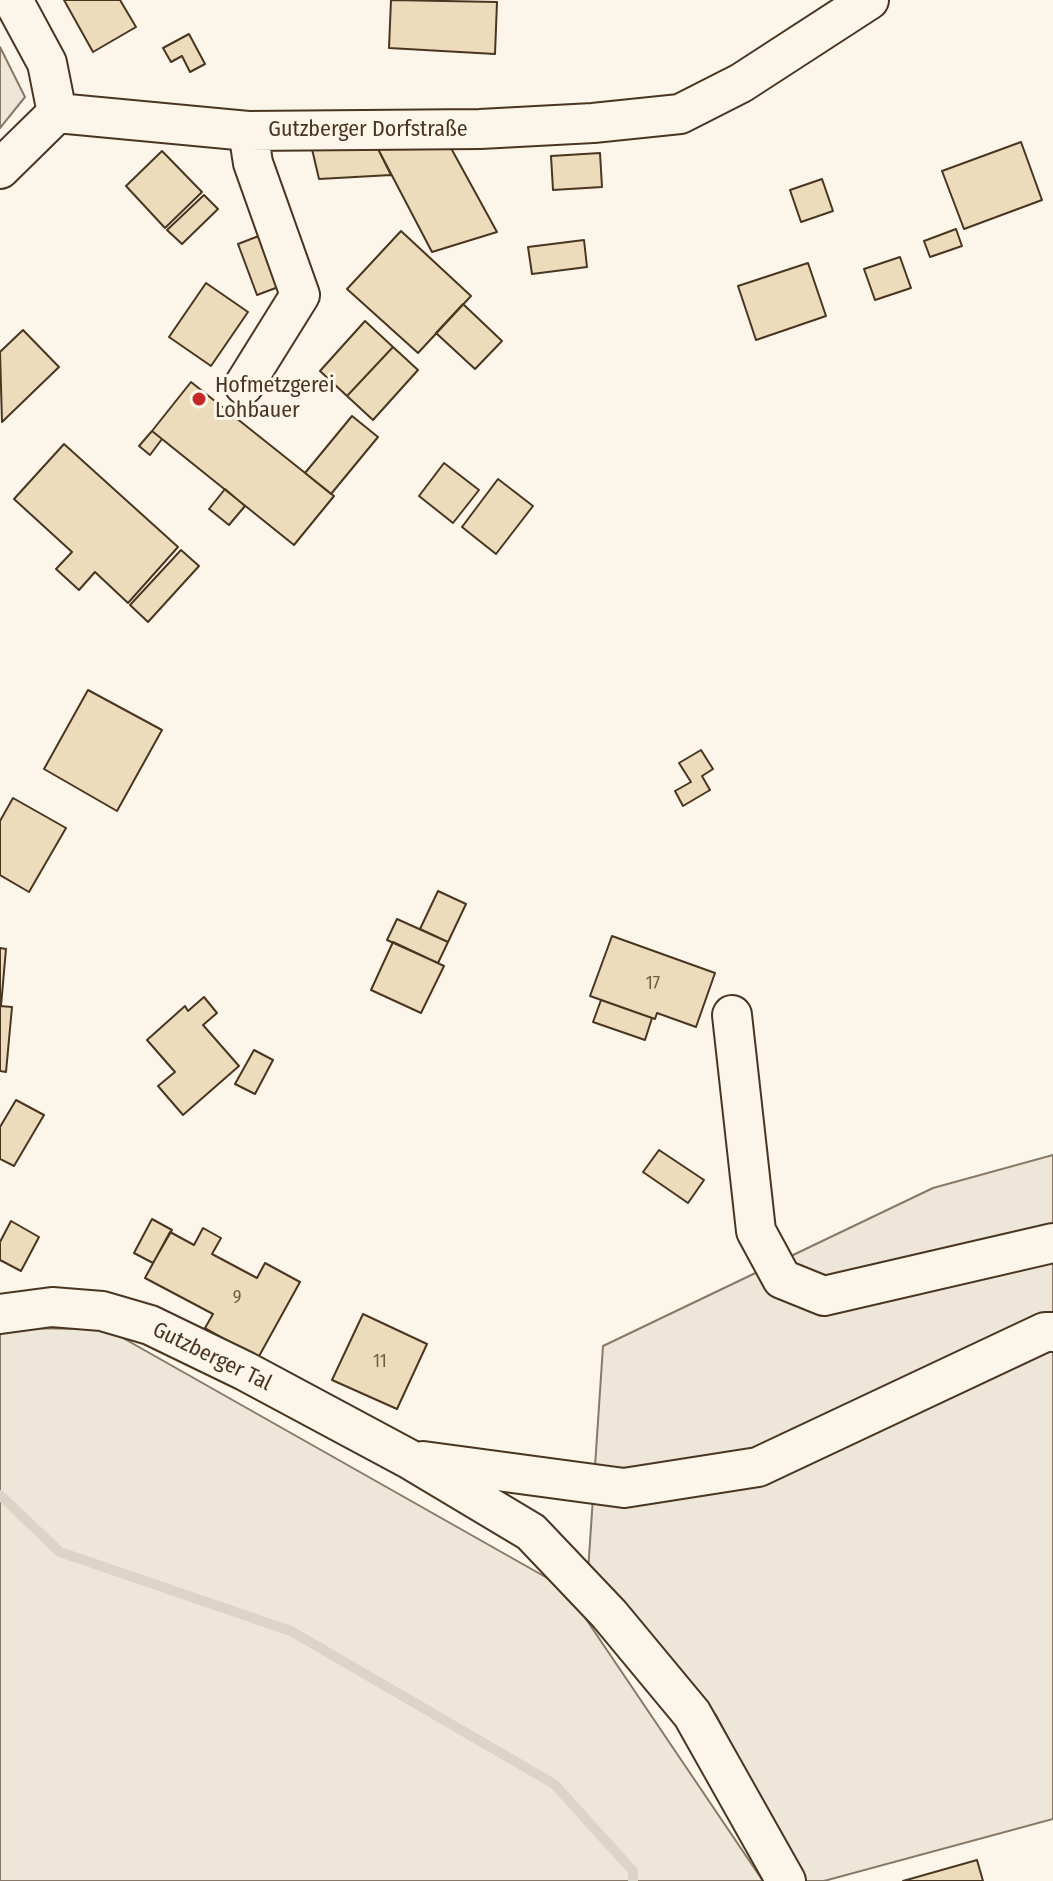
<!DOCTYPE html>
<html>
<head>
<meta charset="utf-8">
<style>
	body { margin:0 }
	canvas { display:block; background:#fbf6e9 }
</style>
</head>
<body>
<canvas width="1053" height="1881"></canvas>
<script>
const ctx = document.querySelector('canvas').getContext('2d');
ctx.lineJoin = 'round';
function paint(path, color) {
  ctx.fillStyle = color;
  ctx.fill(path, 'evenodd');
}
function strokePath(path, color, width, dash) {
  ctx.strokeStyle = color;
  ctx.lineWidth = width;
  ctx.lineCap = dash ? 'butt' : 'round';
  ctx.setLineDash(dash || []);
  ctx.stroke(path);
}
function write(font, color, halo, rows, align = 'center') {
  ctx.font = font + ' "Fira Sans Condensed",sans-serif';
  ctx.lineWidth = 6;
  ctx.setLineDash([]);
  ctx.textBaseline = 'middle';
  ctx.strokeStyle = halo;
  ctx.fillStyle = color;
  for (const [text, x, y, turn = 0] of rows) {
    ctx.save();
    ctx.translate(x, y);
    ctx.rotate((+turn || 0) * Math.PI / 180);
    ctx.textAlign = isNaN(turn) ? turn : align;
    if (halo) ctx.strokeText(text, 0, 0);
    ctx.fillText(text, 0, 0);
    ctx.restore();
  }
}
const green = new Path2D(`
	M 0,47 L 25,97 L 0,128 Z
	M 1053,1155 L 1053,1819 L 824,1881 L 803,1881 L 716,1715 L 588,1572 L 603,1346 L 933,1188 Z
	M 0,1328 L 107,1329 L 565,1588 L 763,1881 L 0,1881 Z`);
paint(green, '#ede6d9');
strokePath(green, '#887966', 2);
strokePath(new Path2D(`
	M 0,1495 L 60,1552 L 291,1631 L 554,1784 L 633,1871 L 633,1881`), '#dcd4c6', 10);
const building = new Path2D(`
	M 64,0 L 120,0 L 136,27 L 93,52 Z
	M 391,0 L 497,2 L 495,54 L 389,48 Z
	M 189,34 L 205,64 L 190,72 L 182,56 L 171,62 L 163,48 Z
	M 446,139 L 497,232 L 432,252 L 377,147 Z
	M 1021,142 L 1042,200 L 964,229 L 942,171 Z
	M 377,147 L 391,175 L 319,179 L 312,149 Z
	M 162,151 L 202,192 L 165,228 L 126,186 Z
	M 600,153 L 602,187 L 553,190 L 551,156 Z
	M 822,179 L 833,211 L 801,222 L 790,190 Z
	M 204,195 L 218,209 L 182,244 L 167,230 Z
	M 956,229 L 962,246 L 930,257 L 924,241 Z
	M 401,231 L 471,296 L 418,353 L 347,289 Z
	M 269,232 L 289,283 L 257,295 L 238,244 Z
	M 584,240 L 587,267 L 532,274 L 528,247 Z
	M 900,257 L 911,288 L 875,300 L 864,269 Z
	M 808,263 L 826,316 L 756,340 L 738,286 Z
	M 206,283 L 248,312 L 211,366 L 169,337 Z
	M 463,304 L 502,341 L 475,369 L 436,333 Z
	M 365,321 L 393,347 L 347,396 L 320,371 Z
	M 23,330 L 59,367 L 2,422 L 0,352 Z
	M 393,347 L 418,370 L 373,420 L 347,396 Z
	M 191,382 L 334,496 L 294,545 L 152,431 Z
	M 352,416 L 378,437 L 331,494 L 305,473 Z
	M 152,431 L 162,439 L 150,455 L 139,446 Z
	M 64,444 L 178,547 L 128,603 L 95,572 L 79,590 L 56,569 L 72,552 L 14,499 Z
	M 444,463 L 479,490 L 453,523 L 419,496 Z
	M 498,479 L 533,506 L 496,554 L 462,527 Z
	M 225,489 L 245,506 L 229,525 L 209,509 Z
	M 181,550 L 199,566 L 148,622 L 130,605 Z
	M 88,690 L 162,730 L 117,811 L 44,769 Z
	M 701,750 L 713,769 L 702,776 L 710,790 L 683,806 L 675,791 L 691,782 L 679,763 Z
	M 13,798 L 66,828 L 29,892 L 0,875 L 0,821 Z
	M 438,891 L 466,904 L 448,942 L 420,929 Z
	M 397,919 L 448,942 L 438,963 L 387,940 Z
	M 612,936 L 715,973 L 696,1027 L 657,1013 L 655,1019 L 590,996 Z
	M 393,942 L 444,966 L 421,1013 L 371,990 Z
	M 0,948 L 6,949 L 1,1006 L 0,1006 Z
	M 204,997 L 217,1013 L 203,1025 L 239,1066 L 183,1115 L 158,1086 L 175,1072 L 147,1040 L 185,1006 L 188,1011 Z
	M 601,1000 L 652,1018 L 645,1040 L 593,1022 Z
	M 0,1006 L 12,1007 L 6,1072 L 0,1071 Z
	M 254,1050 L 273,1060 L 255,1094 L 235,1084 Z
	M 16,1100 L 44,1115 L 14,1166 L 0,1159 L 0,1127 Z
	M 659,1150 L 704,1180 L 688,1203 L 643,1172 Z
	M 152,1219 L 172,1230 L 153,1263 L 134,1253 Z
	M 11,1221 L 39,1237 L 21,1271 L 0,1260 L 0,1242 Z
	M 203,1228 L 221,1238 L 212,1254 L 257,1278 L 265,1263 L 300,1282 L 258,1358 L 205,1328 L 213,1314 L 145,1278 L 170,1232 L 194,1245 Z
	M 363,1314 L 427,1344 L 397,1409 L 332,1380 Z
	M 977,1860 L 983,1881 L 903,1881 Z`);
paint(building, '#ecdcbc');
strokePath(building, '#4a3520', 2);
const minor = new Path2D(`
	M 57,113 L 248,131 L 480,129 L 593,123 L 680,114 L 741,83 L 869,0
	M 0,169 L 57,113 L 47,63 L 13,0
	M 244,385 L 300,295 L 253,163 L 248,131
	M 732,1015 L 756,1231 L 782,1279 L 824,1296 L 1053,1243
	M 0,1314 L 52,1307 L 102,1311 L 150,1325 L 245,1371 L 409,1459 L 531,1532 L 609,1614 L 692,1714 L 786,1881
	M 423,1461 L 624,1488 L 758,1467 L 1045,1332 L 1053,1332`);
strokePath(minor, '#4a3520', 42);
strokePath(minor, '#fbf6e9', 38);
for (const [x, y, r, color] of [
	[199,399,8,"#c62828"]
]) {
  const dot = new Path2D();
  dot.arc(x, y, r, 0, 2 * Math.PI);
  ctx.fillStyle = color;
  ctx.fill(dot);
  strokePath(dot, '#fbf6e9', 3);
}
write('18px', '#725f47', null, [
	["17",653,984],
	["9",237,1298],
	["11",380,1362]
]);
write('22px', '#4a3520', '#fbf6e9', [
	["Gutzberger Dorfstraße",368,130],
	["Gutzberger Tal",212,1357,26]
]);
write('22px', '#4a3520', '#fbf6e9', [
	["Hofmetzgerei",215,386],
	["Lohbauer",215,411]
], 'left');
</script>
</body>
</html>
